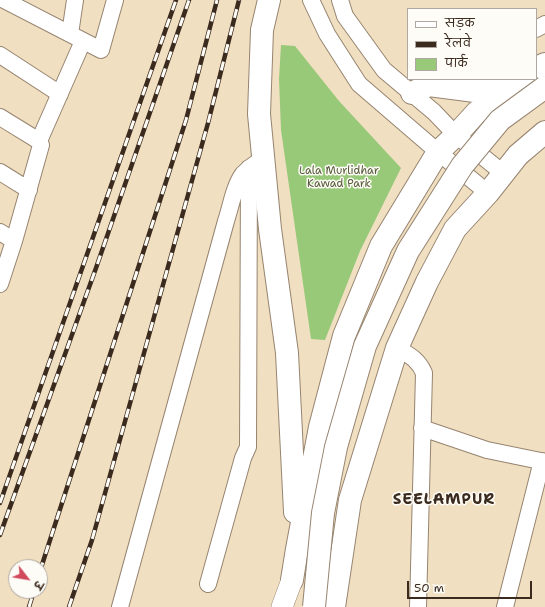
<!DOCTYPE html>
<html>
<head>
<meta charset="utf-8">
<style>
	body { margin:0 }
	#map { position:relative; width:545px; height:607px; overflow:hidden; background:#f1dfc1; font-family:"Shantell Sans","Playpen Sans Deva",sans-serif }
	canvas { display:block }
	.legend { position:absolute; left:407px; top:8px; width:130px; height:72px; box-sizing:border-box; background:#fdfcf7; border:1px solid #afa8a0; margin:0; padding:5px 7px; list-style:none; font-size:12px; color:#3b2a1e }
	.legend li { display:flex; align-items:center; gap:8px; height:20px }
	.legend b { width:20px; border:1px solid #afa8a0 }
	.north { position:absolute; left:8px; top:559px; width:40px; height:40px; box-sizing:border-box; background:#fdfcf7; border:1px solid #afa8a0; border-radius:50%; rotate:121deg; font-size:11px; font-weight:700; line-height:16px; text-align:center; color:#3b2a1e }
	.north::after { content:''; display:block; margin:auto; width:14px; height:18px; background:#d1495b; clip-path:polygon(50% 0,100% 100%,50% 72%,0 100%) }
	.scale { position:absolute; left:407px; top:581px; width:125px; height:18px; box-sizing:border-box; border:2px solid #3b2a1e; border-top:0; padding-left:5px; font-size:12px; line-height:14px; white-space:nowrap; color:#3b2a1e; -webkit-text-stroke:3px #fdfcf7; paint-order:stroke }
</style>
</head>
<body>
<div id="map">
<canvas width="545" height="607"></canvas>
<ul class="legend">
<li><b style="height:5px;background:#fff"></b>सड़क</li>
<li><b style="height:5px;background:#3b2a1e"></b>रेलवे</li>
<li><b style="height:11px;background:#97c979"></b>पार्क</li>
</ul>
<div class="north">उ</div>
<div class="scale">50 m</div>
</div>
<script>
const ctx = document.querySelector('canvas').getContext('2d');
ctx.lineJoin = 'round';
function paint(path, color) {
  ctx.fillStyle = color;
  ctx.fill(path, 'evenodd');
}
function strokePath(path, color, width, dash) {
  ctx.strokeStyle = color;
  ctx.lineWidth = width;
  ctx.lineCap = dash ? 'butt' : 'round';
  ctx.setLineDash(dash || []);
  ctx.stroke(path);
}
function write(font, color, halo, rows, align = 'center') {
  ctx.font = font + ' "Shantell Sans",sans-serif';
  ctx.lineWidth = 3;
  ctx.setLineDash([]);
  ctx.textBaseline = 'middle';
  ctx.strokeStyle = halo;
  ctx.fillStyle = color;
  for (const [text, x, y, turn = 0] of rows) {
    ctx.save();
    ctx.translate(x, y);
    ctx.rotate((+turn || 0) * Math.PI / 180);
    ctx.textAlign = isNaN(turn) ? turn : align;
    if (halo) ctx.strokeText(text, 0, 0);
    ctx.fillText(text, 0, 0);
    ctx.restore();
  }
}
paint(new Path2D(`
	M 281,45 L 295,46 L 339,101 L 401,168 L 360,251 L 325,340 L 311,339 L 281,130 L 279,79 Z`), '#97c979');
const minor = new Path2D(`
	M 4,0 L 101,50 L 115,0
	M 311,0 L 327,34 L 359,84 L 438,152 L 488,193
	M 340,0 L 345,16 L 384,70 L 434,112 L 456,135 L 503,173
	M 536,29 L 545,24
	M 70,34 L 75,0
	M 0,55 L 60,94
	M 0,117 L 39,141 L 41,145 L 14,241 L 0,284
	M 39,141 L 83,41
	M 0,172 L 29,190
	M 0,232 L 14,241
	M 397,348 C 409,355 418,359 424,373 L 418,607
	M 422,428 L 487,450 L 545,462
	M 208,584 L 243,458 L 248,447 L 249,168
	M 120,607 L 226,221 C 231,206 234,186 243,174 C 249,168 256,163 263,159
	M 505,607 L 542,461`);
const major = new Path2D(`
	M 282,607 L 292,580`);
const highway = new Path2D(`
	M 269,0 L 262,30 L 259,114 L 270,229 L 287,353 L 295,512
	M 536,68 L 545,64
	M 412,93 L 429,85 L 475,91 L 506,79
	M 292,580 L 297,549 L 320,427 L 344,336 L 381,246 L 438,152 L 456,135 L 477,112 L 523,79
	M 334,607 L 350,500 L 397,348 L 427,282 L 455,229 L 488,193 L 518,155 L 545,132`);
strokePath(minor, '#968470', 18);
strokePath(major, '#968470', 22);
strokePath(highway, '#968470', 24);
strokePath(minor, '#fff', 16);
strokePath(major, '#fff', 21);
strokePath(highway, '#fff', 22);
const rail = new Path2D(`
	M 0,503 L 176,0
	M 0,535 L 96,268 L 189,0
	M 40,571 L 186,120 L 217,0
	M 29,607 L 34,591
	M 69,607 L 92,540 L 208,123 L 239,0`);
strokePath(rail, '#3b2a1e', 4.5);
strokePath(rail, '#fdfcf7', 3, [9]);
const highwayBridge = new Path2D(`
	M 314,607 L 323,513 L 336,447 L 365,346 L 408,251 L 462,166 L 500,120 L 545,87`);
strokePath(highwayBridge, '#968470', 24, []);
strokePath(highwayBridge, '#fff', 22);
write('11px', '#575a39', '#fdfcf7', [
	["Lala Murlidhar",339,171],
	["Kawad Park",339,184]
]);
ctx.letterSpacing = '1px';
write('bold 15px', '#3b2a1e', '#fdfcf7', [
	["SEELAMPUR",444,500]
]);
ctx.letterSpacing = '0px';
</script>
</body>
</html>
